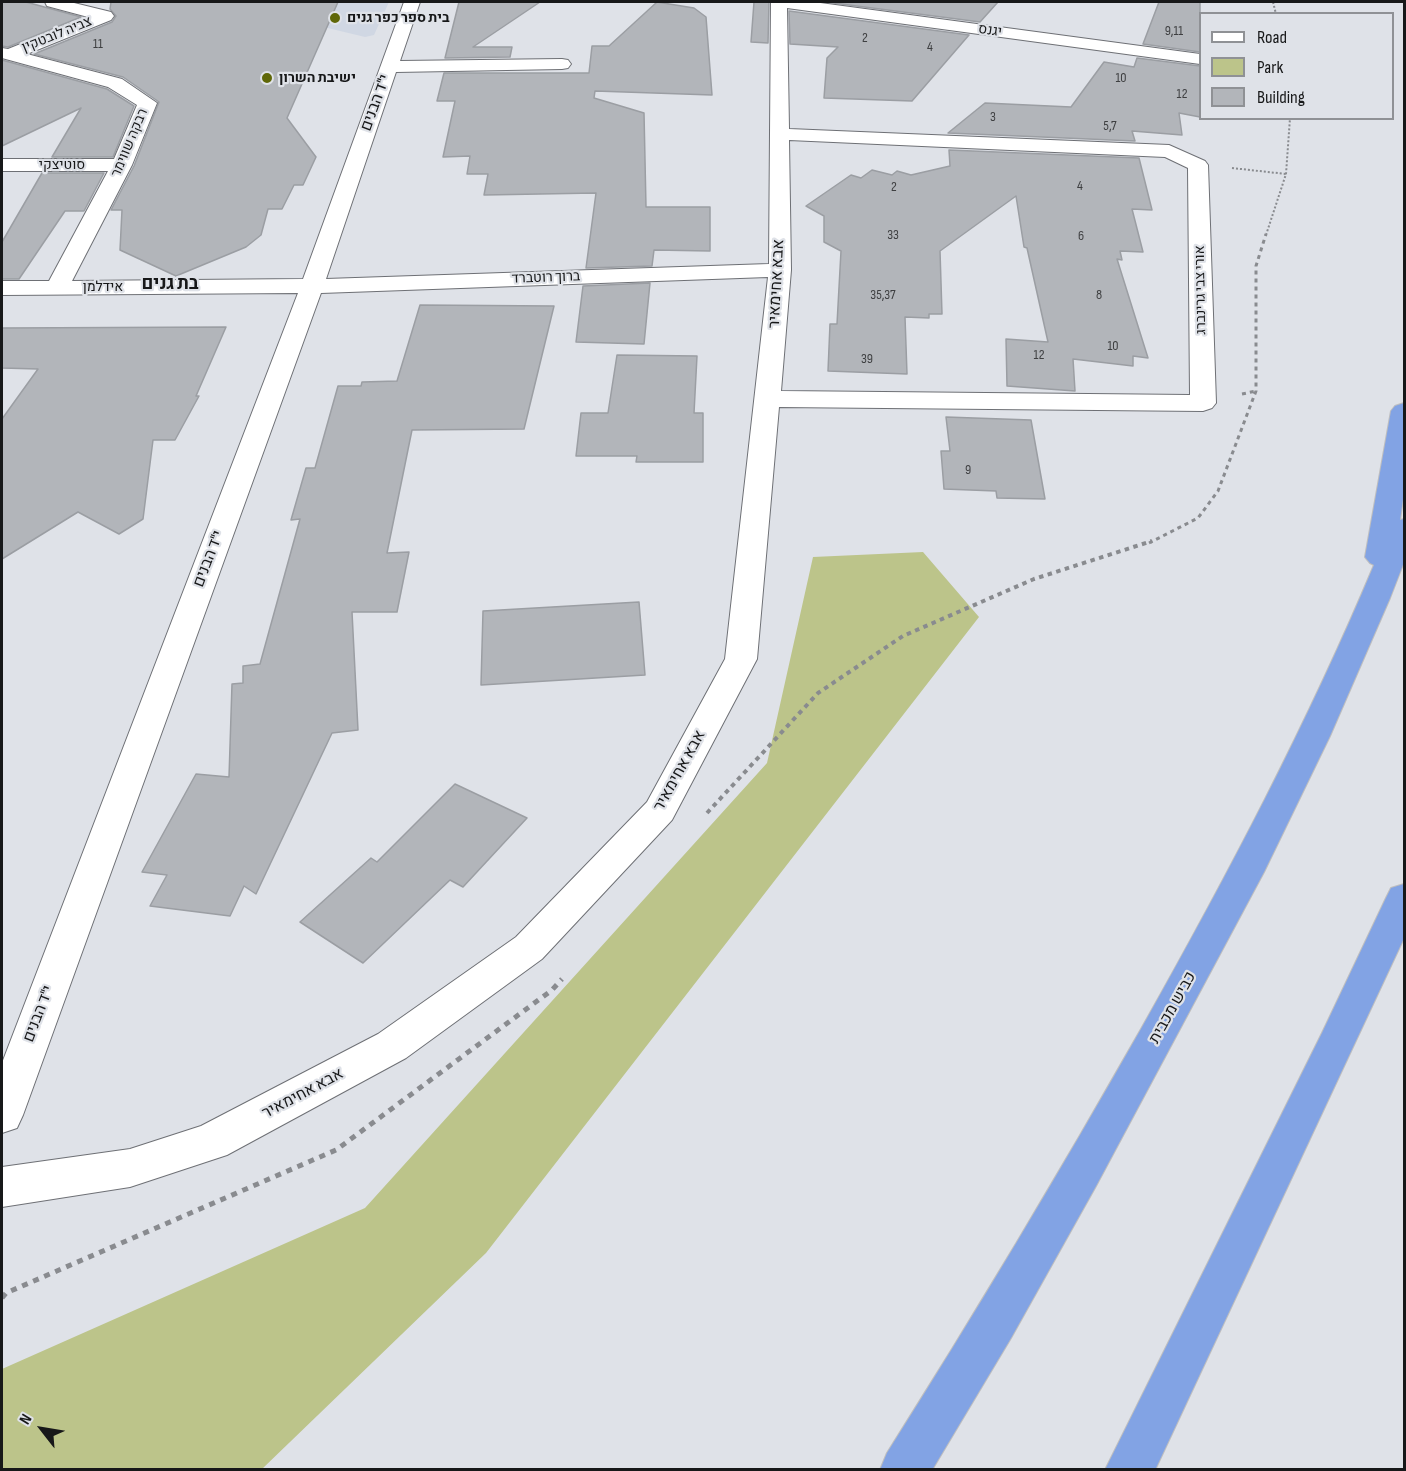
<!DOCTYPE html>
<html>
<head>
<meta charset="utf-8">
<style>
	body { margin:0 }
	#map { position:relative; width:1406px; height:1471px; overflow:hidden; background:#dfe2e8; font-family:"Sofia Sans Condensed",sans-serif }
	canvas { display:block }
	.frame { position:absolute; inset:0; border:3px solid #171819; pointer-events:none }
	.legend { position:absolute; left:1199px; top:12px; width:195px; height:108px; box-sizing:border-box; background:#dfe2e8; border:2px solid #8f9195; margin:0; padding:8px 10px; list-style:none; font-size:18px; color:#171819 }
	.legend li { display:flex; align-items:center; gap:12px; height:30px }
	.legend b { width:30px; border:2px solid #8f9195 }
	.north { position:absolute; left:12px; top:1399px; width:60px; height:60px; -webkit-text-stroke:4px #dfe2e8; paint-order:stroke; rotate:301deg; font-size:16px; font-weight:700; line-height:24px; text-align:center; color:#171819 }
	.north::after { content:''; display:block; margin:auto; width:21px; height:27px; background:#171819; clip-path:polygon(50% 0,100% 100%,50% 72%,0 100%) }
</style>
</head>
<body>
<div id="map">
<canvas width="1406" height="1471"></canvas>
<div class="frame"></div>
<ul class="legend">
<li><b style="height:8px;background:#fff"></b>Road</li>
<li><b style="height:16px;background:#bcc48a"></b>Park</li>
<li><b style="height:16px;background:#b2b5ba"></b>Building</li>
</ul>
<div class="north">N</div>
</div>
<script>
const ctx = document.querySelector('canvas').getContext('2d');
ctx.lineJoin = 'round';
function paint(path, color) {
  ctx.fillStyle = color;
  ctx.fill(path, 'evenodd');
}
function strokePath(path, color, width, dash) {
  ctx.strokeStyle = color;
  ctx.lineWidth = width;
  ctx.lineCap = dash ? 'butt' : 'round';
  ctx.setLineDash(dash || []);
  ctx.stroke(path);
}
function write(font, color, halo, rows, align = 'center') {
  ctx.font = font + ' "Sofia Sans Condensed",Heebo,sans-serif';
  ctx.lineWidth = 4.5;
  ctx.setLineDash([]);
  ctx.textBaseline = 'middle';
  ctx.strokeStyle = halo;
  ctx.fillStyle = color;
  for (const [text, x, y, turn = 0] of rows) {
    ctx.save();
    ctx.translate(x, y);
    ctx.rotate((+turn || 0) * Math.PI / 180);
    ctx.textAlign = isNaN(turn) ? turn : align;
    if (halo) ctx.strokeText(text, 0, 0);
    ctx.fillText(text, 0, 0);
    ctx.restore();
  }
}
paint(new Path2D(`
	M 220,2 L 389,2 L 374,35 L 365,37 Z`), '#d0d7e3');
paint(new Path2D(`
	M 923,552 L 979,617 L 486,1253 L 262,1469 L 2,1469 L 2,1369 L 365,1208 L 767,763 L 813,557 Z`), '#bcc48a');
const building = new Path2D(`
	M 2,2 L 26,2 L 81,17 L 8,47 L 2,46 Z
	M 111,2 L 338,2 L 287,118 L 316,157 L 303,185 L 294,185 L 282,209 L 268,209 L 261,235 L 246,247 L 176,276 L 120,250 L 122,210 L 111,210 L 134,166 L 159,102 L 123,77 L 34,54 L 112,22 L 116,16 L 110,9 Z
	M 459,2 L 540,2 L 473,47 L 512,47 L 510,57 L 445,58 Z
	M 657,2 L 694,8 L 706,17 L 712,95 L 595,91 L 594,98 L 644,113 L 646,207 L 710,207 L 710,251 L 654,250 L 652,266 L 586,268 L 596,193 L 484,195 L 488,174 L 467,174 L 470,156 L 443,157 L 455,101 L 437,101 L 444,73 L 589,73 L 592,46 L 609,46 Z
	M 754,2 L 769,2 L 768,43 L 751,42 Z
	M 826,2 L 998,2 L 980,22 Z
	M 1159,2 L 1200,2 L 1200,52 L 1143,44 Z
	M 789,11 L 969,35 L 912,101 L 824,98 L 827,58 L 838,47 L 790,44 Z
	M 1137,58 L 1200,66 L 1200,117 L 1179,113 L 1182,135 L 1132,131 L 1135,141 L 948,133 L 985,103 L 1071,107 L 1104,62 L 1134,67 Z
	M 2,60 L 107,89 L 134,106 L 113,157 L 52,157 L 81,108 L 2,146 Z
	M 949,150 L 1139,158 L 1152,210 L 1132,209 L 1143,252 L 1120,251 L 1122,260 L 1117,259 L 1148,358 L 1133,356 L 1133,366 L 1073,359 L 1075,391 L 1007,386 L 1006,339 L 1048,342 L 1027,248 L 1024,247 L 1016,196 L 940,251 L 942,314 L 929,314 L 929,318 L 905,317 L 907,374 L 828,371 L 830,324 L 837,324 L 841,251 L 824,242 L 824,216 L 806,206 L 851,175 L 861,178 L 872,170 L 892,175 L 897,171 L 911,175 L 950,166 Z
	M 42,173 L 104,173 L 84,211 L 65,211 L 19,279 L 2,279 L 2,242 Z
	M 650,283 L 644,344 L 576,342 L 583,286 Z
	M 420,305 L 554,306 L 524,429 L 412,430 L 387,553 L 409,552 L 397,612 L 352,612 L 358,730 L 332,733 L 256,894 L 244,886 L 230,916 L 150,906 L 167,875 L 142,872 L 196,774 L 229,777 L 232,684 L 243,683 L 243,666 L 260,664 L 300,519 L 291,520 L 306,468 L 315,468 L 338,386 L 361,386 L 362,382 L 397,381 Z
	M 226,327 L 196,396 L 199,396 L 175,440 L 153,440 L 143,519 L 119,534 L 78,512 L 2,559 L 2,419 L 38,369 L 2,368 L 2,328 Z
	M 617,355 L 697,356 L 694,413 L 703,413 L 703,462 L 636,462 L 637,456 L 576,456 L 581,413 L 608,413 Z
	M 946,417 L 1031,420 L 1045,499 L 997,498 L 996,491 L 944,489 L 941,451 L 950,451 Z
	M 639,602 L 645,675 L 481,685 L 483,611 Z
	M 455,784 L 527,818 L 463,887 L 450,880 L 363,963 L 300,922 L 371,858 L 377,862 Z`);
paint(building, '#b2b5ba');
strokePath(building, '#9b9ea3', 1.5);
const minor = new Path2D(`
	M 45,2 L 70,2 L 111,12 L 114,16 L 111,20 L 27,54 L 122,79 L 157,103 L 132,165 L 72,281 L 303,279 L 404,2 L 420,2 L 400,61 L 562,59 L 568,60 L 571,64 L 568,68 L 562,69 L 396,72 L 326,279 L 769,264 L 771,2 L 813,2 L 1200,54 L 1200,64 L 787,8 L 789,129 L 1169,145 L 1205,161 L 1208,165 L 1216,403 L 1212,408 L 1203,411 L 779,407 L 757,659 L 672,820 L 542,959 L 406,1058 L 227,1155 L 130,1187 L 2,1207 L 2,1167 L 130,1149 L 201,1126 L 378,1034 L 516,937 L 647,802 L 725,659 L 768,277 L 321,293 L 23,1115 L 17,1128 L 2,1133 L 2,1063 L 298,293 L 2,295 L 2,281 L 49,281 L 108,171 L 2,171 L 2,159 L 114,159 L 137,105 L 108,87 L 2,58 L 2,48 L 8,49 L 88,17 L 47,6 ZM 789,140 L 1165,157 L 1188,168 L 1190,395 L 781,391 L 791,270 Z`);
const highway = new Path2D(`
	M 1404,403 L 1404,492 L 1400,520 L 1404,519 L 1404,562 L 1390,598 L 1330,736 L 1264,872 L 1096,1186 L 1011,1338 L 932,1470 L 880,1470 L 887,1453 C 975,1314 1060,1172 1141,1029 C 1226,878 1307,725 1374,565 L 1370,563 L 1365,557 L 1391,411 L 1395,406 Z
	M 1404,884 L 1404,938 L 1155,1470 L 1105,1470 L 1322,1033 L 1386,898 L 1391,888 Z`);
strokePath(minor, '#6e7075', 2);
strokePath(highway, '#bebebf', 2);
strokePath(new Path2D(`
	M 1273,2 L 1276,14
	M 1232,168 L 1286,174
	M 1266,235 L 1286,174 L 1290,118`), '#898b8f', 2, [2, 2]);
strokePath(new Path2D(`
	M 1242,394 L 1256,391
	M 1149,543 L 1198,518 L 1218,491 L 1256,391 L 1256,266 L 1266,234`), '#898b8f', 3, [4, 4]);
strokePath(new Path2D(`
	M 707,813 L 818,693 L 903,636 L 1034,579 L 1152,541`), '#898b8f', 4, [4.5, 4.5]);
strokePath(new Path2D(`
	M 2,1298 L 6,1293 L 336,1150 L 552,990 L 562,979`), '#898b8f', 5, [6, 6]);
paint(minor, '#fff');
paint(highway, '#82a3e4');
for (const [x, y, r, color] of [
	[335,18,6,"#5f6708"],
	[267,78,6,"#5f6708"]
]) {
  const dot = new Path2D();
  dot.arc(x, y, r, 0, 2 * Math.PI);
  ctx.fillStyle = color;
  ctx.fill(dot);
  strokePath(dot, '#dfe2e8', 2);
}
write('bold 14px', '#171819', '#dfe2e8', [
	["בית ספר כפר גנים",347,18],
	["ישיבת השרון",279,78]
], 'left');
write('14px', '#171819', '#dfe2e8', [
	["יגנס",990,31,8],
	["צביה לובטקין",57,35,-22],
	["רבקה שווימר",130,143,-67],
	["סוטיצקי",62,165],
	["ברוך רוטברד",546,278,-2],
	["אידלמן",103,287],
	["אורי צבי גרינברג",1201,290,-91]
]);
write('14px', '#3e3f41', null, [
	["9,11",1174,31],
	["2",865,38],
	["11",98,44],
	["4",930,47],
	["10",1121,78],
	["12",1182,94],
	["3",993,117],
	["5,7",1110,126],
	["4",1080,186],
	["2",894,187],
	["33",893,235],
	["6",1081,236],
	["35,37",883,295],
	["8",1099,295],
	["10",1113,346],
	["12",1039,355],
	["39",867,359],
	["9",968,470]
]);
write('16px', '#171819', '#dfe2e8', [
	["י\"ד הבנים",376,103,-70],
	["אבא אחימאיר",777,284,-87],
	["י\"ד הבנים",209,559,-69],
	["אבא אחימאיר",680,771,-61],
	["כביש מכבית",1173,1008,-61],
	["י\"ד הבנים",39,1014,-69],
	["אבא אחימאיר",303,1094,-28]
]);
write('bold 18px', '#171819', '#dfe2e8', [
	["בת גנים",170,284]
]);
</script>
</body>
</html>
